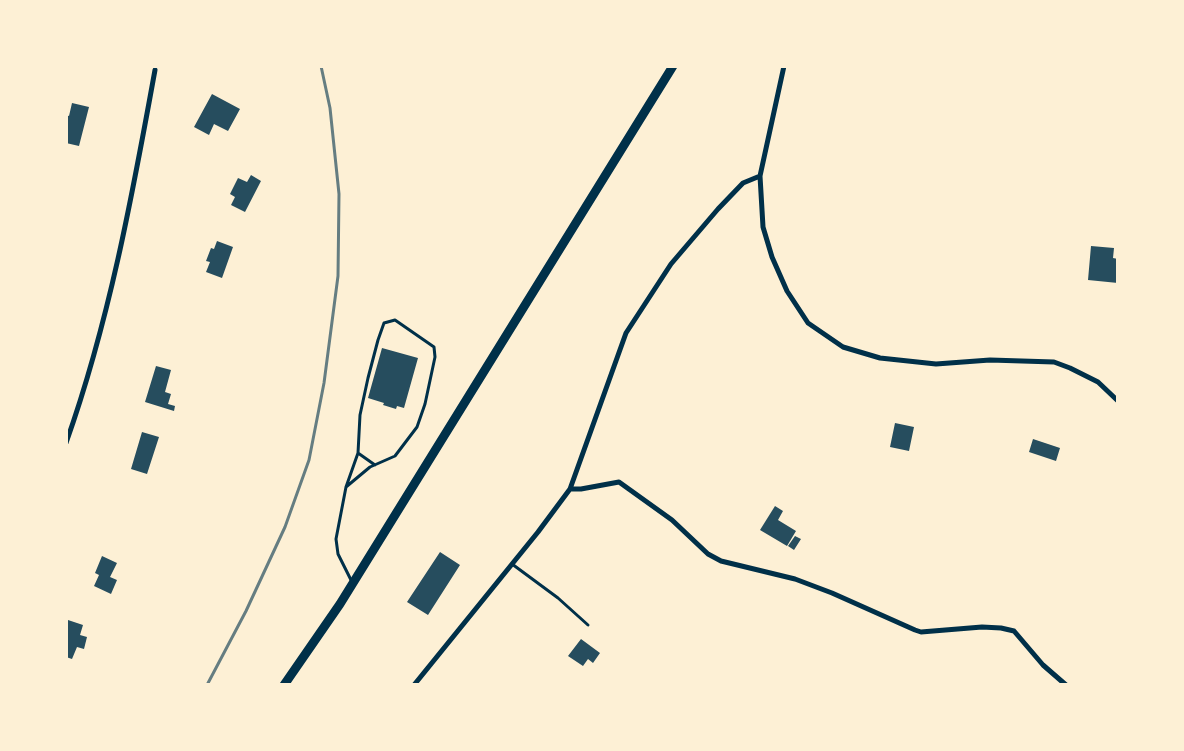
<!DOCTYPE html>
<html>
<head>
<meta charset="utf-8">
<style>
	body { margin:0 }
	#map { position:relative; width:1184px; height:751px; overflow:hidden; background:#fdf0d5; font-family:"IBM Plex Sans",sans-serif }
	canvas { display:block }
	.frame { position:absolute; inset:0; border:68px solid #fdf0d5; pointer-events:none }
</style>
</head>
<body>
<div id="map">
<canvas width="1184" height="751"></canvas>
<div class="frame"></div>
</div>
<script>
const ctx = document.querySelector('canvas').getContext('2d');
ctx.lineJoin = 'round';
function paint(path, color) {
  ctx.fillStyle = color;
  ctx.fill(path, 'evenodd');
}
function strokePath(path, color, width, dash) {
  ctx.strokeStyle = color;
  ctx.lineWidth = width;
  ctx.lineCap = dash ? 'butt' : 'round';
  ctx.setLineDash(dash || []);
  ctx.stroke(path);
}
paint(new Path2D(`
	M 212,94 L 240,109 L 228,131 L 214,124 L 209,135 L 194,127 Z
	M 72,103 L 89,107 L 79,146 L 66,143 L 66,115 L 69,116 Z
	M 251,175 L 261,181 L 245,212 L 231,205 L 235,197 L 230,194 L 238,178 L 247,182 Z
	M 217,241 L 233,247 L 222,278 L 206,272 L 210,262 L 206,261 L 211,248 L 214,249 Z
	M 1091,246 L 1114,248 L 1113,258 L 1118,259 L 1118,283 L 1088,280 Z
	M 382,348 L 418,358 L 404,408 L 397,406 L 396,409 L 383,405 L 384,403 L 368,398 Z
	M 156,366 L 171,370 L 165,392 L 171,394 L 168,404 L 175,406 L 174,411 L 145,402 Z
	M 895,423 L 914,427 L 909,451 L 890,447 Z
	M 142,432 L 159,437 L 147,474 L 131,469 Z
	M 1033,439 L 1060,448 L 1056,461 L 1029,452 Z
	M 775,506 L 783,511 L 778,520 L 796,531 L 787,546 L 760,530 Z
	M 795,536 L 801,539 L 794,550 L 788,546 Z
	M 440,552 L 460,565 L 428,615 L 407,602 Z
	M 102,556 L 117,563 L 110,577 L 117,580 L 111,594 L 94,586 L 99,575 L 95,573 Z
	M 68,620 L 83,625 L 80,635 L 87,637 L 84,649 L 77,647 L 72,659 L 66,657 L 66,625 Z
	M 581,639 L 600,653 L 593,663 L 588,659 L 583,666 L 568,656 Z`), '#264d5e');
strokePath(new Path2D(`
	M 358,453 L 375,465
	M 346,487 L 370,467 L 395,456 L 417,427 L 425,404 L 435,357 L 434,347 L 395,320 L 384,323 L 378,340 L 368,378 L 360,415 L 358,453 L 346,487 L 336,539 L 338,554 L 352,582
	M 512,564 L 558,598 L 588,625`), '#003049', 3);
strokePath(new Path2D(`
	M 784,66 L 760,176 L 763,227 L 772,257 L 787,291 L 808,323 L 843,347 L 880,358 L 936,364 L 990,360 L 1054,362 L 1070,368 L 1098,382 L 1118,401
	M 66,443 C 109,322 132,197 155,70
	M 570,489 L 581,489 L 619,482 L 672,520 L 708,554 L 721,561 L 795,579 L 832,593 L 915,630 L 921,632 L 982,627 L 1001,628 L 1014,631 L 1043,665 L 1066,685
	M 414,685 L 538,532 L 570,489 L 626,333 L 671,264 L 718,209 L 743,183 L 760,176`), '#003049', 5);
strokePath(new Path2D(`
	M 284,685 L 340,604 L 673,66`), '#003049', 9);
strokePath(new Path2D(`
	M 207,685 L 246,611 L 285,527 L 309,460 L 324,383 L 338,276 L 339,194 L 330,108 L 321,66`), '#657d81', 3);
</script>
</body>
</html>
